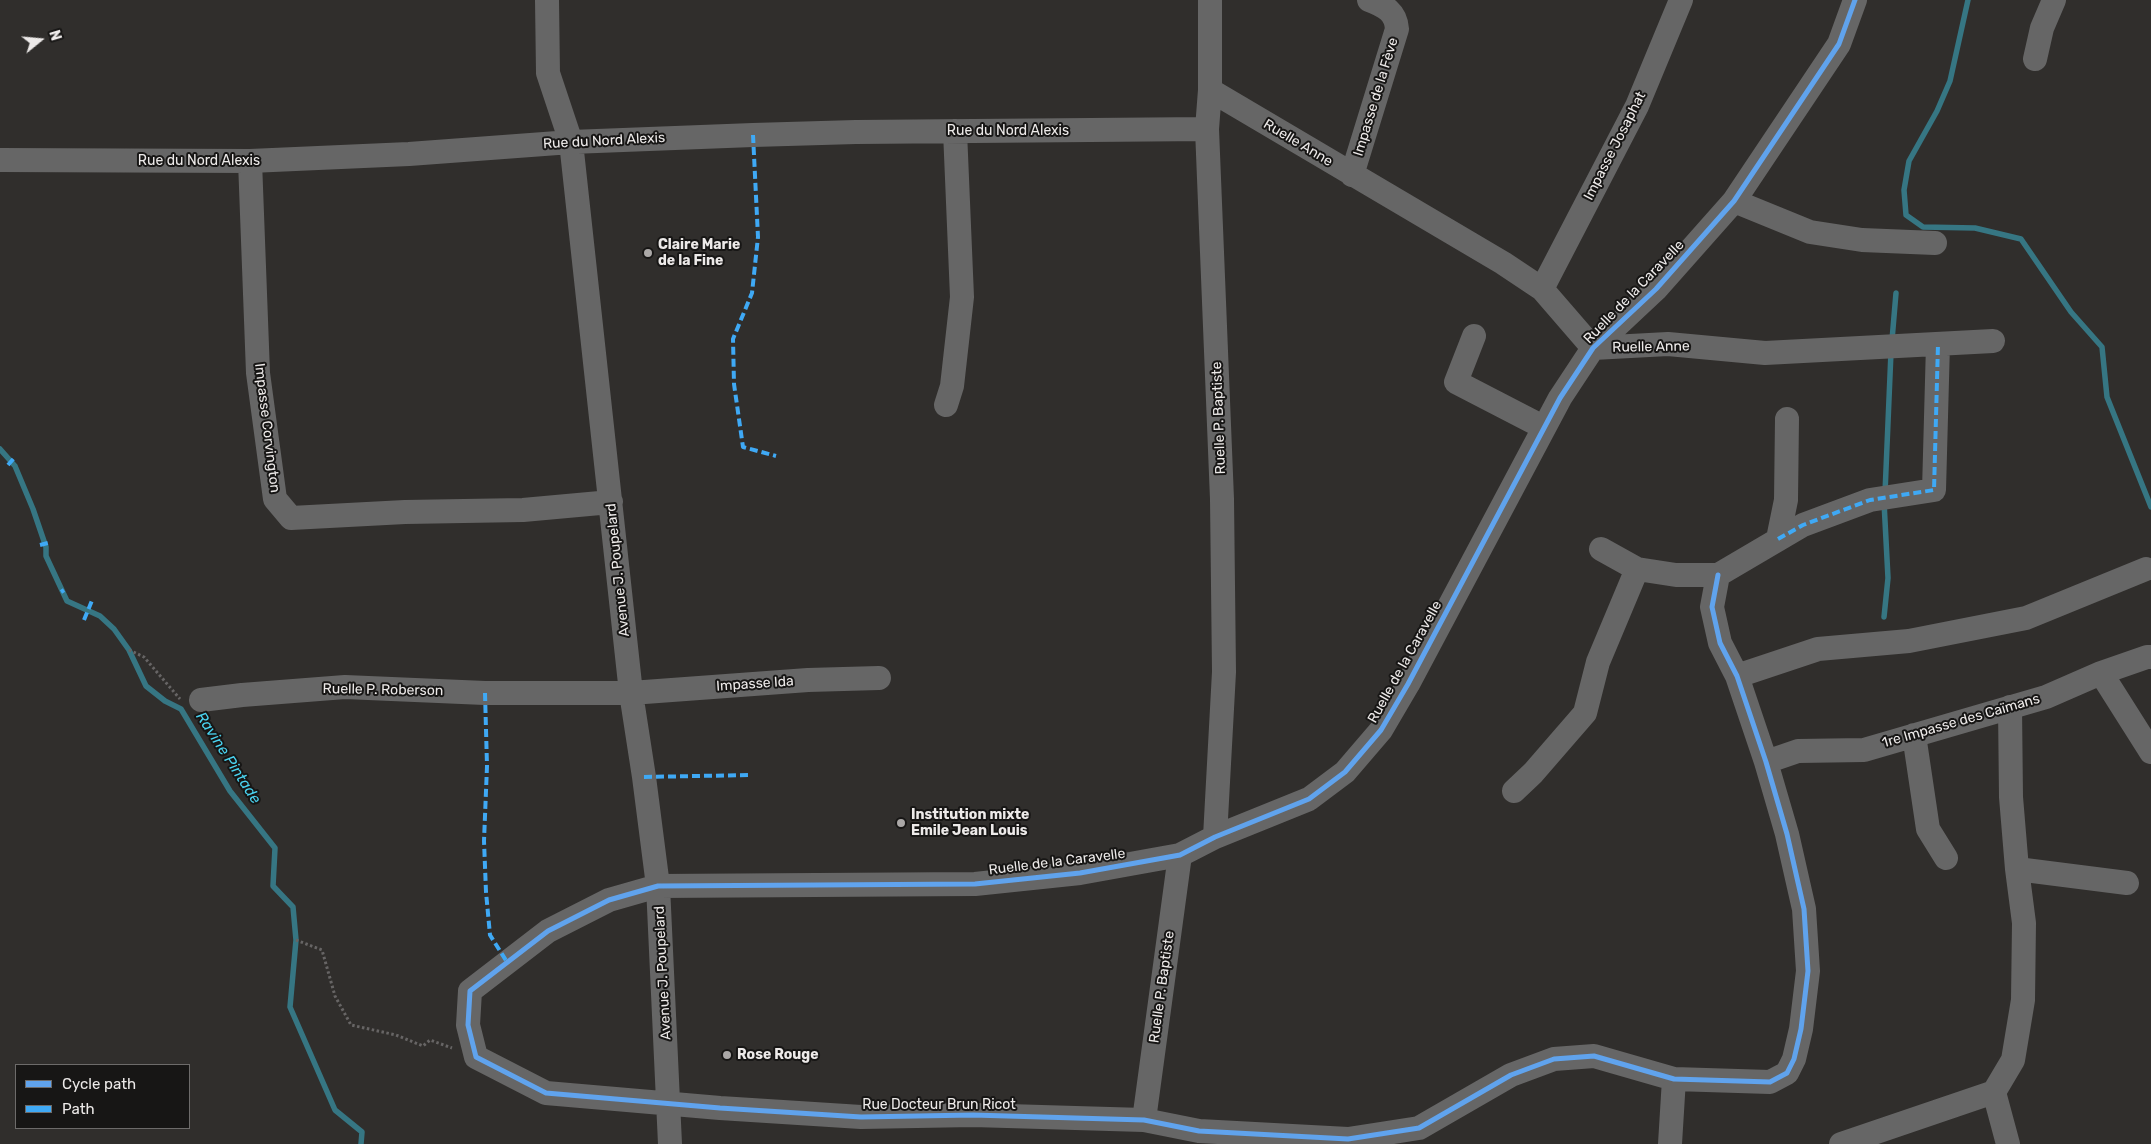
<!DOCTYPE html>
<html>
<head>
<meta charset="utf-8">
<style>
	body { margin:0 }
	#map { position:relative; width:2151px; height:1144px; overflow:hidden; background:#302e2c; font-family:Rubik,sans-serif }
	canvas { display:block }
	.legend { position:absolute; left:15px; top:1064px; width:175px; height:65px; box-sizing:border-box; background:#171615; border:1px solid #6d6b6a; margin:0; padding:6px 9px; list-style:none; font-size:15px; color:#edeae9 }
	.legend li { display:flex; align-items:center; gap:10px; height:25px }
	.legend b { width:25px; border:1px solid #6d6b6a }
	.north { position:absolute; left:15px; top:15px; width:50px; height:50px; -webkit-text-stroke:4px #171615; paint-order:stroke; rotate:73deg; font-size:14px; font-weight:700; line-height:20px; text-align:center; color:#edeae9 }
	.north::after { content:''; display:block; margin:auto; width:18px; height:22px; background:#edeae9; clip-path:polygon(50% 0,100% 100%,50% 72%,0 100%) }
</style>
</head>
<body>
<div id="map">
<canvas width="2151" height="1144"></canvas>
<ul class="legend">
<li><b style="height:6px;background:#60a3ed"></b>Cycle path</li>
<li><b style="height:6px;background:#3fa9f5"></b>Path</li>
</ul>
<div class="north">N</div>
</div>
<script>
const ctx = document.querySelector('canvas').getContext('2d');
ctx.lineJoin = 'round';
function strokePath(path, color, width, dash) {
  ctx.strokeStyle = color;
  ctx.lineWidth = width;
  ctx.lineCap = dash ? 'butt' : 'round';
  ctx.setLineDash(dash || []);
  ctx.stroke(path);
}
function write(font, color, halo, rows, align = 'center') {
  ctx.font = font + ' Rubik,sans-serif';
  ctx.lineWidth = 4;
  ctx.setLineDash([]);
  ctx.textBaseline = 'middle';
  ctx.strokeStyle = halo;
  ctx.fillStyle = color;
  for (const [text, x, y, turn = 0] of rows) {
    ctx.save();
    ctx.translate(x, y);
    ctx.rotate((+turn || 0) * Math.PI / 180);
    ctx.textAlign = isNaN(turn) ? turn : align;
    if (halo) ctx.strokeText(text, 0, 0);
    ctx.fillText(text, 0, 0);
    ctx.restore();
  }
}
strokePath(new Path2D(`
	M 1968,0 L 1950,81 L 1937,111 L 1909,161 L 1904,190 L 1906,215 L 1923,227 L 1975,228 L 2021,239 L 2071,312 L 2102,347 L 2107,397 L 2151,507
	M 1892,340 L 1896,293
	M 0,449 L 15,466 L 33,509 L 46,547 L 46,556 L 67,601 L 100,616 L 114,629 L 129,650 L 146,686 L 165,701 L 181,709 L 230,791 L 275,848 L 273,886 L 293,907 L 296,940 L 290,1007 L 335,1110 L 362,1132 L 361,1144
	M 1885,493 L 1891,352
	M 1884,502 L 1888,578 L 1884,617`), '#367683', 5.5);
strokePath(new Path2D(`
	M 129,650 L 144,657 L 180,699
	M 296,940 L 322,950 L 335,996 L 351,1025 L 396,1035 L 423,1046 L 430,1040 L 452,1048`), '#676565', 3, [2.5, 2.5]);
strokePath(new Path2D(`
	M 547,0 L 548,73 L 571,142 L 631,693 L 644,777 L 658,886 L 670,1144
	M 1210,0 L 1210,90 L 1207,129 L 1222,499 L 1224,672 L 1215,837
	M 2035,59 L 2042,28 L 2054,0
	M 1210,90 L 1503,263 L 1542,289 L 1593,348 L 1668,344 L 1765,353 L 1993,341
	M 0,160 L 250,161 L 409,154 L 571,142 L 753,135 L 856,132 L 1207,129
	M 250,161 L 258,373 L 275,499 L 291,518 L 405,512 L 523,510 L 611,502
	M 1352,175 L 1397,29 C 1396,12 1385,6 1369,0
	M 1734,201 L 1810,232 L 1862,240 L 1935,243
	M 1542,289 L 1637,106 L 1681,0
	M 1474,336 L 1456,382 L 1543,427
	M 946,405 L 952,386 L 962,297 L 955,131
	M 1778,539 L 1786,500 L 1787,419
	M 1601,549 L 1637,569 L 1676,575 L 1718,575 L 1803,525 L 1870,500 L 1934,490 L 1938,344
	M 1718,575 L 1712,607 L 1720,643 L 1737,676 L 1766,762 L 1787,834 L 1804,909 L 1808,971 L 1801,1029 L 1794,1059 L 1787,1073 L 1770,1082 L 1674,1079 L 1594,1056 L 1554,1059 L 1511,1075 L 1419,1128 L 1348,1139 L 1199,1131 L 1144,1120 L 973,1115 L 861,1117 L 720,1108 L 546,1093 L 476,1057 L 468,1025 L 470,991 L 548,931 L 609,900 L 658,886 L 975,884 L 1080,873 L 1180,855 L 1215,837 L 1309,799 L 1345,772 L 1381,730 L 1408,684 L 1560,398 L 1593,348 L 1656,289 L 1734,201 L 1839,44 L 1855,0
	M 2101,673 L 2151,752
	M 1737,676 L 1818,649 L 1909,641 L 2026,618 L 2146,569
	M 201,700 L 242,695 L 345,687 L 485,693 L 631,693 L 808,680 L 879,678
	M 1914,735 L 1928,829 L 1946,858
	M 1766,762 L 1798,751 L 1864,750 L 2046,697 L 2101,673 L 2147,657 L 2151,657
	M 1514,791 L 1533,773 L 1585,713 L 1598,662 L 1637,569
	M 2017,869 L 2127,883
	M 1994,1092 L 2013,1060 L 2023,1000 L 2024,923 L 2017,869 L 2011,797 L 2010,707
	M 1994,1092 L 2008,1144
	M 1144,1120 L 1180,855
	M 1670,1144 L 1674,1079
	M 1841,1144 L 1994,1092`), '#666', 24);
strokePath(new Path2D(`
	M 753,135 L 758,237 L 752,293 L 733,339 L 734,384 L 743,447 L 776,456
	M 8,465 L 15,457
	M 1778,539 L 1803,525 L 1870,500 L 1934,490 L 1938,344
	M 40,545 L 48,543
	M 61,592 L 64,590
	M 84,620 L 93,598
	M 485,693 L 487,766 L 484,841 L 486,892 L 490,935 L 507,962
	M 644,777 L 749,775`), '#3fa9f5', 4, [8, 4]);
strokePath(new Path2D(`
	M 1718,575 L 1712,607 L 1720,643 L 1737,676 L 1766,762 L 1787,834 L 1804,909 L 1808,971 L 1801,1029 L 1794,1059 L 1787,1073 L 1770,1082 L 1674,1079 L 1594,1056 L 1554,1059 L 1511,1075 L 1419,1128 L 1348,1139 L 1199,1131 L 1144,1120 L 973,1115 L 861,1117 L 720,1108 L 546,1093 L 476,1057 L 468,1025 L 470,991 L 548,931 L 609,900 L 658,886 L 975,884 L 1080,873 L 1180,855 L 1215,837 L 1309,799 L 1345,772 L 1381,730 L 1408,684 L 1560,398 L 1593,348 L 1656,289 L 1734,201 L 1839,44 L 1855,0`), '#60a3ed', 5);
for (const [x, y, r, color] of [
	[648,253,5,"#aba8a7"],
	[901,823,5,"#aba8a7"],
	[727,1055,5,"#aba8a7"]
]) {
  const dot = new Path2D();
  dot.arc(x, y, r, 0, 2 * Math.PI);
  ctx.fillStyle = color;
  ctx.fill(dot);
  strokePath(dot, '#171615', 2);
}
write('14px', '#edeae9', '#171615', [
	["Impasse de la Fève",1376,97,-73],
	["Rue du Nord Alexis",1008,131],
	["Rue du Nord Alexis",604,141,-3],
	["Ruelle Anne",1298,143,31],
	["Impasse Josaphat",1615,146,-63],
	["Rue du Nord Alexis",199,161],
	["Ruelle de la Caravelle",1634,292,-46],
	["Ruelle Anne",1651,347,-1],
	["Ruelle P. Baptiste",1219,418,-92],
	["Impasse Corvington",267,428,83],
	["Avenue J. Poupelard",618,570,-96],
	["Ruelle de la Caravelle",1405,662,-61],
	["Impasse Ida",755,684,-4],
	["Ruelle P. Roberson",383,690,1],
	["1re Impasse des Caïmans",1961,721,-16],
	["Ruelle de la Caravelle",1057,862,-7],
	["Avenue J. Poupelard",663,973,-93],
	["Ruelle P. Baptiste",1162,987,-82],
	["Rue Docteur Brun Ricot",939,1105]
]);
write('bold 14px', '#edeae9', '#171615', [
	["Claire Marie",658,245],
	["de la Fine",658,261],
	["Institution mixte",911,815],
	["Emile Jean Louis",911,831],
	["Rose Rouge",737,1055]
], 'left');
write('italic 15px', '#4ad3f0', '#171615', [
	["Ravine Pintade",228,758,57]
]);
</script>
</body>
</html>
